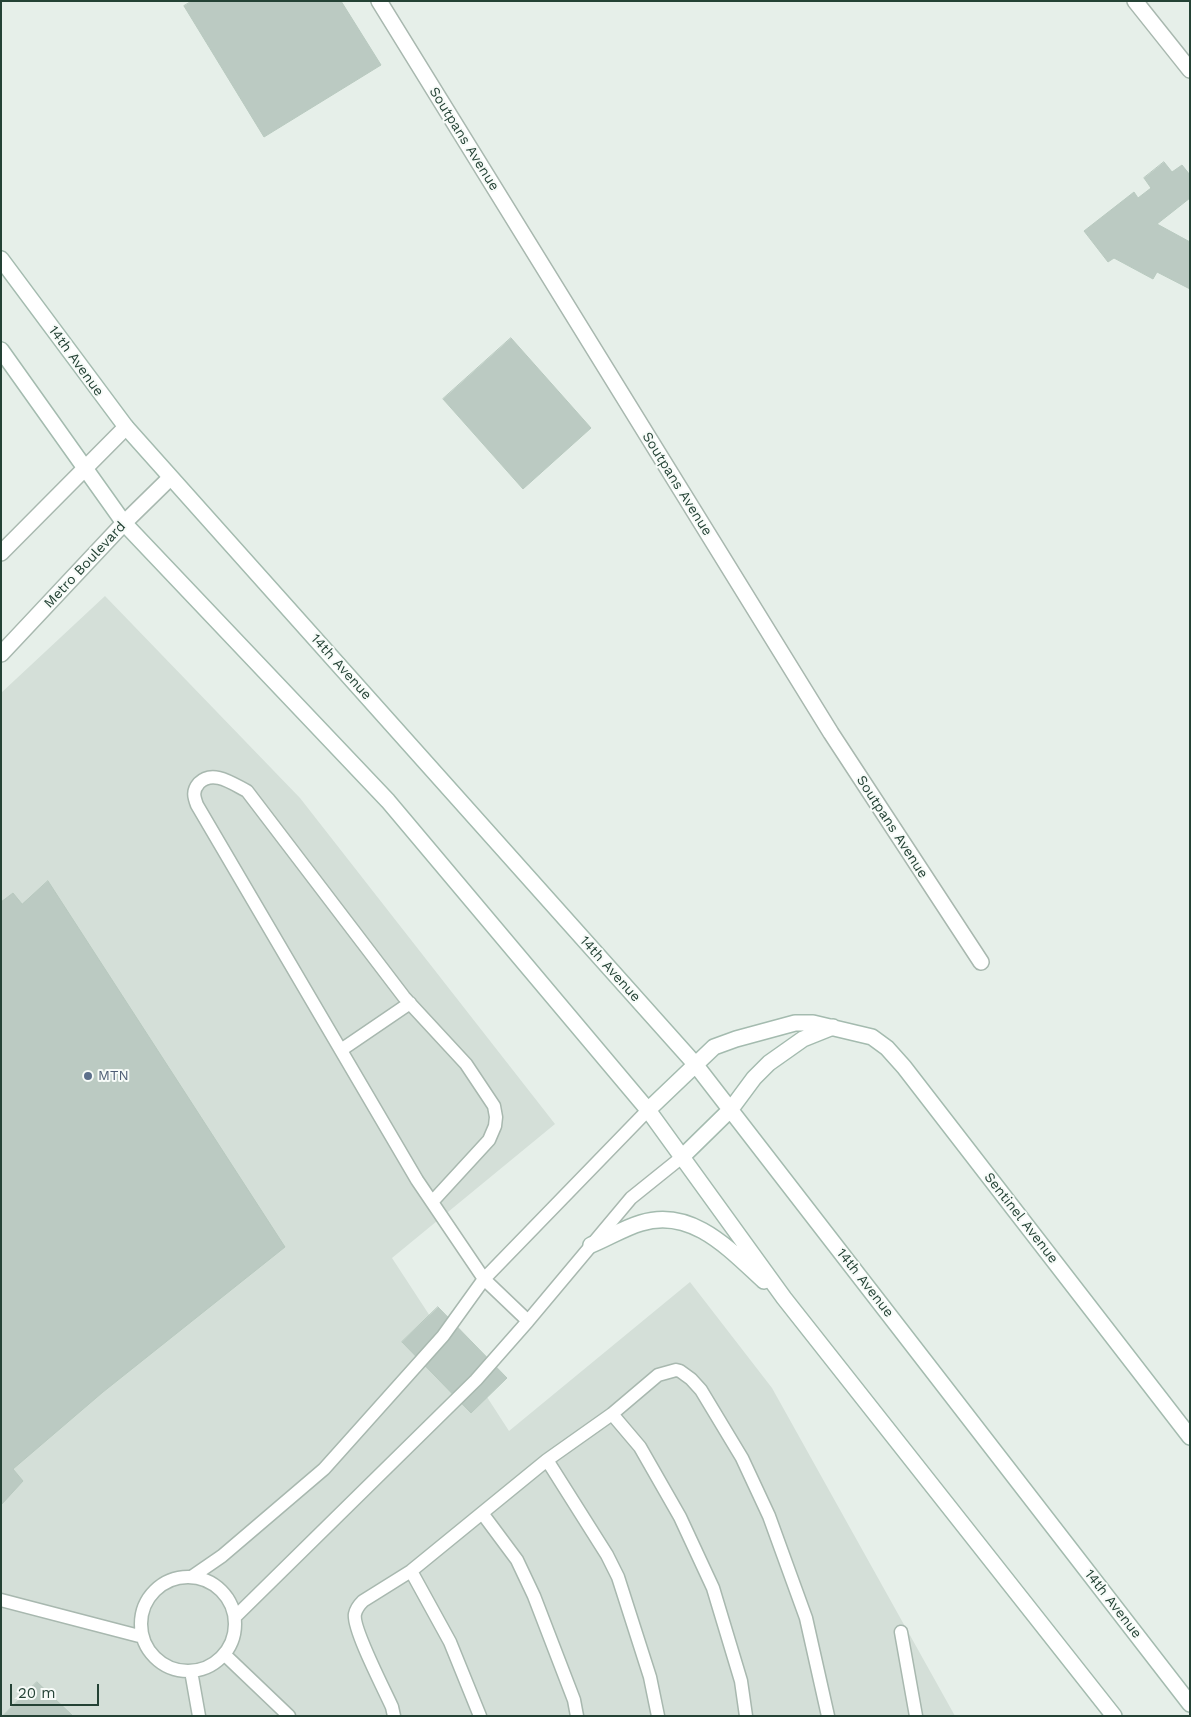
<!DOCTYPE html>
<html>
<head>
<meta charset="utf-8">
<style>
	body { margin:0 }
	#map { position:relative; width:1191px; height:1717px; overflow:hidden; background:#e6efe9; font-family:"Work Sans",sans-serif }
	canvas { display:block }
	.frame { position:absolute; inset:0; border:2px solid #244235; pointer-events:none }
	.scale { position:absolute; left:10px; top:1684px; width:89px; height:22px; box-sizing:border-box; border:2px solid #244235; border-top:0; padding-left:6px; font-size:15px; line-height:18px; white-space:nowrap; color:#244235; -webkit-text-stroke:4px #f7fbf8; paint-order:stroke }
</style>
</head>
<body>
<div id="map">
<canvas width="1191" height="1717"></canvas>
<div class="frame"></div>
<div class="scale">20 m</div>
</div>
<script>
const ctx = document.querySelector('canvas').getContext('2d');
ctx.lineJoin = 'round';
function paint(path, color) {
  ctx.fillStyle = color;
  ctx.fill(path, 'evenodd');
}
function strokePath(path, color, width, dash) {
  ctx.strokeStyle = color;
  ctx.lineWidth = width;
  ctx.lineCap = dash ? 'butt' : 'round';
  ctx.setLineDash(dash || []);
  ctx.stroke(path);
}
function write(font, color, halo, rows, align = 'center') {
  ctx.font = font + ' "Work Sans",sans-serif';
  ctx.lineWidth = 4;
  ctx.setLineDash([]);
  ctx.textBaseline = 'middle';
  ctx.strokeStyle = halo;
  ctx.fillStyle = color;
  for (const [text, x, y, turn = 0] of rows) {
    ctx.save();
    ctx.translate(x, y);
    ctx.rotate((+turn || 0) * Math.PI / 180);
    ctx.textAlign = isNaN(turn) ? turn : align;
    if (halo) ctx.strokeText(text, 0, 0);
    ctx.fillText(text, 0, 0);
    ctx.restore();
  }
}
paint(new Path2D(`
	M 105,596 L 300,798 L 555,1124 L 392,1258 L 443,1336 L 476,1380 L 509,1431 L 690,1282 L 772,1388 L 955,1716 L 1,1716 L 1,693 Z`), '#d4dfd8');
const building = new Path2D(`
	M 192,1 L 341,1 L 381,65 L 264,137 L 184,6 Z
	M 1164,162 L 1172,172 L 1182,165 L 1190,175 L 1190,198 L 1157,224 L 1190,242 L 1190,289 L 1157,272 L 1153,279 L 1114,258 L 1108,262 L 1084,231 L 1134,192 L 1138,198 L 1151,188 L 1144,178 Z
	M 511,338 L 591,428 L 523,489 L 443,399 Z
	M 48,881 L 285,1247 L 103,1392 L 13,1469 L 23,1481 L 1,1505 L 1,902 L 13,893 L 22,904 Z
	M 438,1307 L 507,1378 L 471,1413 L 402,1342 Z
	M 37,1682 L 73,1716 L 3,1716 Z`);
paint(building, '#bbcac2');
strokePath(building, '#b8c9bf', 1);
const lane = new Path2D(`
	M 341,1050 L 410,1003
	M 432,1202 L 489,1140 L 495,1126 L 496,1117 L 494,1106 L 466,1064 L 404,997 L 247,791 C 233,784 213,769 199,783 C 192,791 194,797 197,805 L 417,1180 L 484,1279 L 528,1321
	M 612,1414 L 640,1447 L 680,1517 L 713,1588 L 741,1681 L 746,1716
	M 547,1460 L 607,1555 L 618,1577 L 650,1677 L 658,1716
	M 482,1513 L 517,1560 L 534,1596 L 574,1700 L 577,1716
	M 411,1571 L 450,1642 L 480,1716
	M 193,1576 L 222,1556 L 324,1469 L 443,1336 L 484,1279 L 648,1110
	M141 1624a47 47 0 1 1 94 0a47 47 0 1 1-94 0Z
	M 1,1600 L 143,1637
	M 235,1617 L 476,1380 L 528,1321 L 631,1198 L 682,1157
	M 901,1632 L 916,1716
	M 224,1654 L 289,1716
	M 191,1671 L 199,1716
	M 394,1716 L 392,1707 C 385,1691 352,1628 355,1614 C 356,1609 359,1605 363,1601 L 411,1571 L 547,1460 L 612,1414 L 658,1375 L 676,1370 L 680,1371 L 691,1379 L 701,1390 L 742,1458 L 769,1516 L 806,1618 L 828,1716`);
const street = new Path2D(`
	M 379,1 L 831,733 L 981,962
	M 1135,1 L 1190,70
	M 1,553 L 126,427
	M 1,654 L 124,523 L 170,478`);
const secondary = new Path2D(`
	M 1,259 L 126,427 L 695,1064 L 1190,1704
	M 1,350 L 124,523 L 388,801 L 648,1110 L 784,1298 L 1114,1716
	M 648,1110 L 714,1047 L 736,1039 L 795,1023 L 813,1023 L 872,1037 L 887,1048 L 904,1067 L 1190,1437
	M 682,1157 L 731,1109 L 754,1078 L 769,1063 L 803,1039 L 833,1027
	M 591,1245 C 608,1238 624,1228 641,1223 C 692,1207 730,1250 764,1281`);
strokePath(lane, '#a8b8af', 15);
strokePath(street, '#a8b8af', 18);
strokePath(secondary, '#a4bbaf', 18);
strokePath(lane, '#fff', 12);
strokePath(street, '#fff', 15);
strokePath(secondary, '#fff', 15);
for (const [x, y, r, color] of [
	[88,1076,5,"#5c6f8a"]
]) {
  const dot = new Path2D();
  dot.arc(x, y, r, 0, 2 * Math.PI);
  ctx.fillStyle = color;
  ctx.fill(dot);
  strokePath(dot, '#f7fbf8', 2);
}
write('14px', '#244235', '#f7fbf8', [
	["Soutpans Avenue",464,139,58],
	["14th Avenue",76,361,54],
	["Soutpans Avenue",677,484,58],
	["Metro Boulevard",85,565,-47],
	["14th Avenue",341,667,48],
	["Soutpans Avenue",892,827,57],
	["14th Avenue",610,969,48],
	["Sentinel Avenue",1021,1218,52],
	["14th Avenue",865,1283,52],
	["14th Avenue",1113,1604,52]
]);
write('14px', '#4e5e75', '#f7fbf8', [
	["MTN",98,1076]
], 'left');
</script>
</body>
</html>
